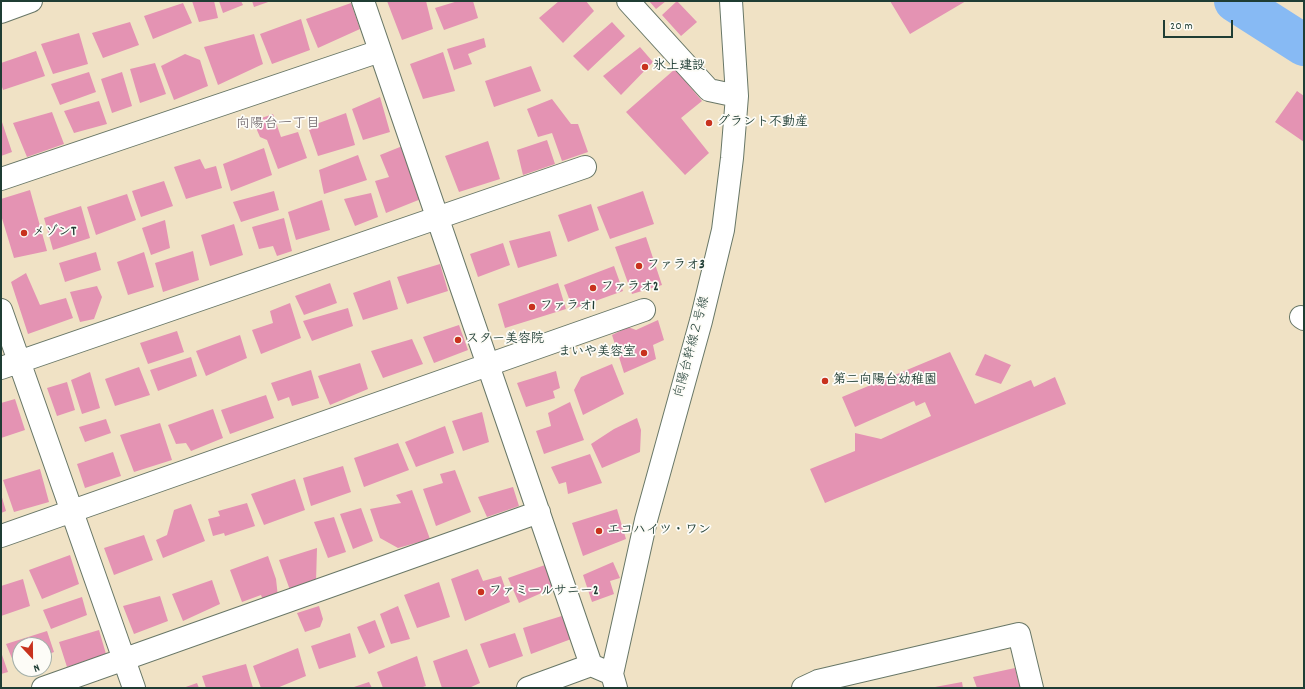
<!DOCTYPE html>
<html>
<head>
<meta charset="utf-8">
<style>
	body { margin:0 }
	#map { position:relative; width:1305px; height:689px; overflow:hidden; background:#f0e2c5; font-family:Dekko,sans-serif }
	canvas { display:block }
	.frame { position:absolute; inset:0; border:2px solid #1f3d34; pointer-events:none }
	.north { position:absolute; left:12px; top:637px; width:40px; height:40px; box-sizing:border-box; background:#fdfcf7; border:1px solid #a4b0a9; border-radius:50%; rotate:158deg; font-size:11px; font-weight:700; line-height:16px; text-align:center; color:#1f3d34 }
	.north::after { content:''; display:block; margin:auto; width:14px; height:18px; background:#c8321e; clip-path:polygon(50% 0,100% 100%,50% 72%,0 100%) }
	.scale { position:absolute; left:1163px; top:20px; width:70px; height:18px; box-sizing:border-box; border:2px solid #1f3d34; border-top:0; padding-left:5px; font-size:12px; line-height:14px; white-space:nowrap; color:#1f3d34; -webkit-text-stroke:3px #fdfcf7; paint-order:stroke }
</style>
</head>
<body>
<div id="map">
<canvas width="1305" height="689"></canvas>
<div class="frame"></div>
<div class="north">N</div>
<div class="scale">20 m</div>
</div>
<script>
const ctx = document.querySelector('canvas').getContext('2d');
ctx.lineJoin = 'round';
function strokePath(path, color, width, dash) {
  ctx.strokeStyle = color;
  ctx.lineWidth = width;
  ctx.lineCap = dash ? 'butt' : 'round';
  ctx.setLineDash(dash || []);
  ctx.stroke(path);
}
function paint(path, color) {
  ctx.fillStyle = color;
  ctx.fill(path, 'evenodd');
}
function write(font, color, halo, rows, align = 'center') {
  ctx.font = font + ' Dekko,"Klee One",sans-serif';
  ctx.lineWidth = 3.5;
  ctx.setLineDash([]);
  ctx.textBaseline = 'middle';
  ctx.strokeStyle = halo;
  ctx.fillStyle = color;
  for (const [text, x, y, turn = 0] of rows) {
    ctx.save();
    ctx.translate(x, y);
    ctx.rotate((+turn || 0) * Math.PI / 180);
    ctx.textAlign = isNaN(turn) ? turn : align;
    if (halo) ctx.strokeText(text, 0, 0);
    ctx.fillText(text, 0, 0);
    ctx.restore();
  }
}
strokePath(new Path2D(`
	M 1235,1 L 1304,45`), '#87baf4', 42);
paint(new Path2D(`
	M 192,1 L 214,1 L 218,18 L 199,22 Z
	M 219,1 L 241,1 L 243,5 L 223,13 Z
	M 252,1 L 271,1 L 254,7 Z
	M 387,1 L 426,1 L 433,29 L 402,40 Z
	M 458,1 L 473,1 L 478,18 L 444,30 L 435,8 Z
	M 559,1 L 586,1 L 594,11 L 563,43 L 539,18 Z
	M 649,1 L 666,1 L 656,9 Z
	M 677,1 L 697,22 L 681,36 L 662,15 Z
	M 890,1 L 966,1 L 910,34 Z
	M 183,3 L 192,23 L 153,39 L 144,16 Z
	M 351,3 L 360,29 L 318,48 L 306,19 Z
	M 301,19 L 310,50 L 272,64 L 260,34 Z
	M 130,22 L 139,45 L 103,58 L 92,33 Z
	M 612,22 L 625,36 L 588,71 L 573,56 Z
	M 79,33 L 88,64 L 53,74 L 41,44 Z
	M 254,34 L 263,64 L 218,85 L 204,47 Z
	M 484,38 L 486,47 L 468,54 L 472,64 L 454,70 L 447,49 Z
	M 640,47 L 653,62 L 621,95 L 603,76 Z
	M 36,51 L 45,76 L 3,90 L 1,84 L 1,63 Z
	M 443,52 L 455,91 L 423,99 L 410,64 Z
	M 185,54 L 200,60 L 208,86 L 174,100 L 161,66 Z
	M 155,63 L 166,94 L 140,103 L 130,69 Z
	M 531,66 L 541,91 L 494,107 L 485,81 Z
	M 675,69 L 702,101 L 681,118 L 709,153 L 685,175 L 626,112 Z
	M 89,72 L 96,92 L 60,105 L 51,84 Z
	M 122,72 L 132,106 L 112,113 L 101,79 Z
	M 1297,91 L 1304,96 L 1304,142 L 1275,122 Z
	M 380,97 L 390,132 L 363,140 L 352,109 Z
	M 552,99 L 571,124 L 578,124 L 588,152 L 562,161 L 552,133 L 538,137 L 527,109 Z
	M 99,101 L 107,124 L 74,133 L 64,111 Z
	M 52,112 L 64,144 L 27,157 L 13,123 Z
	M 346,113 L 355,145 L 318,156 L 308,127 Z
	M 273,114 L 281,137 L 298,132 L 307,158 L 278,169 L 267,140 L 260,137 L 253,121 Z
	M 1,119 L 12,152 L 1,156 Z
	M 547,140 L 555,164 L 523,175 L 517,150 Z
	M 488,141 L 500,179 L 459,192 L 445,156 Z
	M 405,145 L 421,199 L 386,213 L 375,181 L 389,177 L 380,155 Z
	M 264,148 L 272,175 L 231,191 L 223,164 Z
	M 358,155 L 367,180 L 324,194 L 319,170 Z
	M 200,159 L 205,169 L 216,166 L 222,188 L 186,199 L 174,167 Z
	M 164,181 L 173,206 L 141,217 L 132,191 Z
	M 30,190 L 47,251 L 14,258 L 1,215 L 1,199 Z
	M 274,191 L 279,210 L 241,222 L 233,202 Z
	M 643,191 L 654,224 L 610,239 L 597,207 Z
	M 371,193 L 378,217 L 355,226 L 344,199 Z
	M 127,194 L 136,220 L 96,235 L 87,207 Z
	M 322,200 L 330,230 L 296,240 L 288,212 Z
	M 591,204 L 599,230 L 568,242 L 558,215 Z
	M 81,206 L 90,238 L 53,250 L 44,218 Z
	M 284,218 L 292,251 L 277,256 L 273,246 L 259,249 L 252,227 Z
	M 165,220 L 170,248 L 151,255 L 142,228 Z
	M 234,224 L 243,255 L 210,266 L 201,235 Z
	M 550,231 L 557,256 L 518,268 L 509,241 Z
	M 646,237 L 662,285 L 632,294 L 615,247 Z
	M 503,243 L 510,265 L 478,277 L 470,254 Z
	M 193,251 L 199,280 L 163,292 L 155,263 Z
	M 96,252 L 101,270 L 65,282 L 59,263 Z
	M 144,252 L 154,287 L 128,295 L 117,262 Z
	M 440,264 L 448,291 L 407,304 L 397,277 Z
	M 614,266 L 623,291 L 573,309 L 564,285 Z
	M 26,273 L 40,305 L 66,298 L 73,318 L 28,334 L 11,282 Z
	M 390,280 L 398,309 L 363,320 L 353,293 Z
	M 330,283 L 337,303 L 304,315 L 295,296 Z
	M 558,283 L 566,309 L 505,328 L 498,304 Z
	M 97,286 L 102,297 L 94,319 L 80,322 L 70,292 Z
	M 290,303 L 301,338 L 261,354 L 252,330 L 273,323 L 270,311 Z
	M 348,308 L 353,326 L 312,341 L 303,321 Z
	M 658,320 L 664,340 L 653,345 L 656,359 L 624,373 L 612,335 L 628,327 L 636,330 Z
	M 459,325 L 468,350 L 434,363 L 423,337 Z
	M 177,331 L 184,352 L 148,364 L 140,343 Z
	M 240,335 L 247,358 L 206,376 L 196,351 Z
	M 412,339 L 423,364 L 383,378 L 371,351 Z
	M 950,352 L 975,404 L 1031,380 L 1034,387 L 1055,377 L 1066,404 L 825,503 L 810,469 L 855,451 L 855,433 L 881,439 L 931,416 L 925,402 L 916,406 L 914,401 L 855,427 L 842,397 Z
	M 985,354 L 1011,365 L 1001,384 L 975,375 Z
	M 191,357 L 197,376 L 158,391 L 150,370 Z
	M 360,363 L 368,389 L 330,405 L 318,376 Z
	M 612,364 L 624,394 L 583,415 L 574,390 L 581,377 Z
	M 139,367 L 150,395 L 115,406 L 105,379 Z
	M 311,370 L 319,398 L 292,406 L 289,397 L 278,401 L 271,383 Z
	M 556,371 L 560,388 L 553,391 L 555,398 L 526,407 L 517,383 Z
	M 90,372 L 100,408 L 82,414 L 71,380 Z
	M 67,382 L 75,410 L 57,416 L 47,388 Z
	M 266,395 L 274,418 L 230,434 L 221,410 Z
	M 15,399 L 25,430 L 1,438 L 1,403 Z
	M 570,402 L 584,440 L 544,454 L 536,431 L 551,426 L 548,413 Z
	M 213,409 L 223,438 L 191,451 L 186,443 L 176,444 L 168,425 Z
	M 482,412 L 489,442 L 463,451 L 452,421 Z
	M 637,418 L 641,430 L 640,452 L 602,468 L 591,444 L 614,429 Z
	M 106,419 L 111,433 L 85,442 L 79,427 Z
	M 160,423 L 172,460 L 134,472 L 120,435 Z
	M 445,426 L 454,453 L 416,467 L 405,442 Z
	M 398,443 L 409,470 L 364,487 L 354,458 Z
	M 113,452 L 121,476 L 85,488 L 77,464 Z
	M 590,454 L 602,483 L 568,494 L 566,482 L 559,484 L 551,467 Z
	M 343,466 L 351,492 L 311,506 L 303,478 Z
	M 40,469 L 49,502 L 14,512 L 3,480 Z
	M 455,470 L 471,512 L 436,526 L 423,489 L 443,483 L 440,474 Z
	M 295,479 L 305,510 L 264,525 L 251,494 Z
	M 513,487 L 519,506 L 487,517 L 478,497 Z
	M 412,490 L 430,539 L 398,548 L 380,538 L 370,509 L 401,503 L 396,495 Z
	M 1,494 L 6,511 L 1,513 Z
	M 247,503 L 255,526 L 225,536 L 224,533 L 213,536 L 208,519 L 220,516 L 218,511 Z
	M 191,504 L 205,541 L 163,558 L 156,540 L 167,535 L 174,510 Z
	M 361,508 L 373,541 L 353,549 L 340,514 Z
	M 617,509 L 626,539 L 583,556 L 572,523 Z
	M 334,517 L 346,552 L 328,558 L 314,522 Z
	M 144,535 L 153,560 L 114,575 L 104,548 Z
	M 317,548 L 316,582 L 290,590 L 279,560 Z
	M 70,555 L 79,584 L 42,599 L 29,570 Z
	M 268,556 L 276,579 L 278,597 L 263,600 L 261,595 L 242,602 L 230,570 Z
	M 613,562 L 620,578 L 610,581 L 614,594 L 592,602 L 583,575 Z
	M 545,565 L 555,587 L 519,603 L 508,578 Z
	M 478,569 L 483,581 L 501,576 L 510,602 L 465,621 L 451,579 Z
	M 23,579 L 30,606 L 1,616 L 1,586 Z
	M 212,580 L 220,604 L 183,621 L 172,594 Z
	M 439,582 L 450,617 L 417,628 L 404,595 Z
	M 160,596 L 168,621 L 134,634 L 123,606 Z
	M 82,597 L 87,615 L 51,629 L 43,610 Z
	M 319,606 L 323,619 L 320,627 L 305,632 L 297,613 Z
	M 398,606 L 410,639 L 391,644 L 380,614 Z
	M 565,615 L 574,638 L 531,654 L 523,628 Z
	M 375,620 L 385,647 L 369,654 L 357,627 Z
	M 99,630 L 106,654 L 67,667 L 59,642 Z
	M 47,631 L 54,652 L 44,656 L 44,645 L 20,645 L 20,667 L 16,668 L 6,644 Z
	M 350,633 L 356,657 L 319,669 L 311,646 Z
	M 515,633 L 523,656 L 489,668 L 480,644 Z
	M 298,648 L 306,676 L 277,688 L 261,688 L 253,666 Z
	M 467,649 L 480,683 L 469,688 L 442,688 L 433,661 Z
	M 1,652 L 8,672 L 1,674 Z
	M 417,656 L 426,686 L 420,688 L 383,688 L 377,672 Z
	M 246,664 L 253,688 L 206,688 L 202,676 Z
	M 1015,668 L 1020,688 L 977,688 L 973,677 Z
	M 369,682 L 372,688 L 351,688 Z
	M 962,682 L 963,688 L 935,688 L 935,687 Z
	M 197,683 L 199,688 L 183,688 Z`), '#e493b3');
const minor = new Path2D(`
	M 363,1 L 591,665 L 612,674
	M 628,1 L 709,90 L 737,96
	M 1,12 L 31,1
	M 1,179 L 380,51
	M 1,310 L 134,688
	M 1301,317 L 1304,319
	M 1,368 L 585,167
	M 1,536 L 644,310
	M 43,688 L 539,512
	M 528,688 L 591,665
	M 616,688 L 612,674 L 646,520 L 701,321 L 723,230 L 732,158 L 737,96 L 731,1
	M 803,688 L 818,681 L 1019,634 L 1032,688`);
strokePath(minor, '#687767', 24);
strokePath(minor, '#fff', 22);
for (const [x, y, r, color] of [
	[645,67,4,"#c8321e"],
	[709,123,4,"#c8321e"],
	[24,233,4,"#c8321e"],
	[639,266,4,"#c8321e"],
	[593,288,4,"#c8321e"],
	[532,307,4,"#c8321e"],
	[458,340,4,"#c8321e"],
	[644,353,4,"#c8321e"],
	[825,381,4,"#c8321e"],
	[599,531,4,"#c8321e"],
	[481,592,4,"#c8321e"]
]) {
  const dot = new Path2D();
  dot.arc(x, y, r, 0, 2 * Math.PI);
  ctx.fillStyle = color;
  ctx.fill(dot);
  strokePath(dot, '#fdfcf7', 1.5);
}
write('bold 13px', '#1f3d34', '#fdfcf7', [
	["氷上建設",653,67],
	["グラント不動産",717,123],
	["メゾンT",32,233],
	["ファラオ3",647,266],
	["ファラオ2",601,288],
	["ファラオ1",540,307],
	["スター美容院",466,340],
	["まいや美容室",636,353,"right"],
	["第二向陽台幼稚園",833,381],
	["エコハイツ・ワン",607,531],
	["ファミールサニー2",489,592]
], 'left');
write('13px', '#1f3d34', '#fdfcf7', [
	["向陽台幹線２号線",693,347,-75]
]);
write('14px', '#645b60', '#fdfcf7', [
	["向陽台一丁目",278,125]
]);
</script>
</body>
</html>
